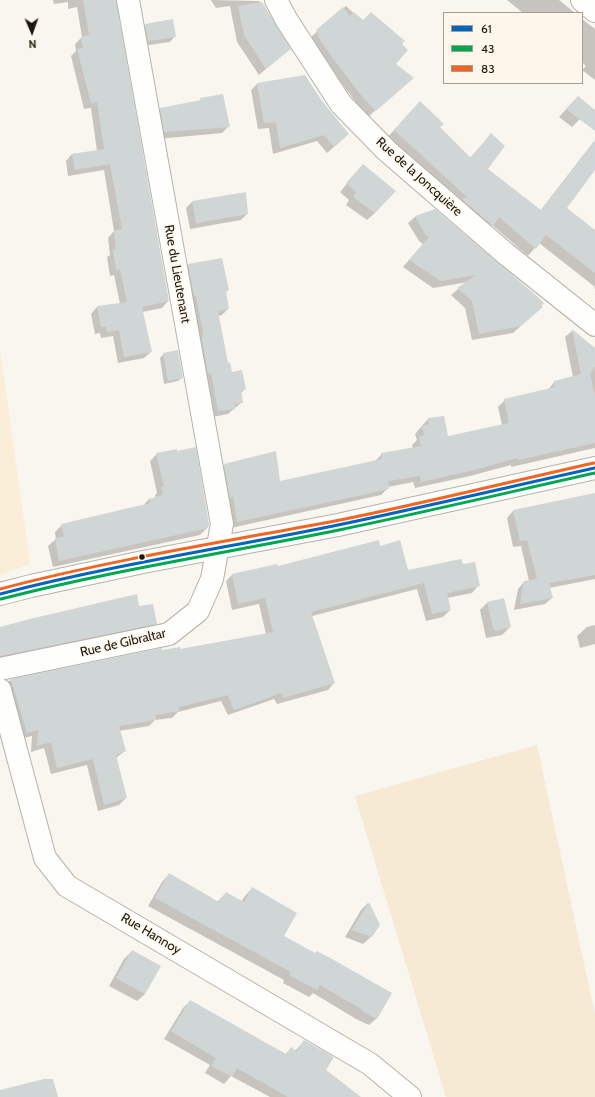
<!DOCTYPE html>
<html>
<head>
<meta charset="utf-8">
<style>
	body { margin:0 }
	#map { position:relative; width:595px; height:1097px; overflow:hidden; background:#f9f6ef; font-family:Cabin,sans-serif }
	canvas { display:block }
	.legend { position:absolute; left:443px; top:12px; width:140px; height:72px; box-sizing:border-box; background:#fdf7eb; border:1px solid #a39d92; margin:0; padding:5px 7px; list-style:none; font-size:12px; color:#1d170d }
	.legend li { display:flex; align-items:center; gap:8px; height:20px }
	.legend b { width:20px; border:1px solid #a39d92 }
	.north { position:absolute; left:12px; top:12px; width:40px; height:40px; -webkit-text-stroke:3px #fdf7eb; paint-order:stroke; rotate:178deg; font-size:11px; font-weight:700; line-height:16px; text-align:center; color:#1d170d }
	.north::after { content:''; display:block; margin:auto; width:14px; height:18px; background:#1d170d; clip-path:polygon(50% 0,100% 100%,50% 72%,0 100%) }
</style>
</head>
<body>
<div id="map">
<canvas width="595" height="1097"></canvas>
<ul class="legend">
<li><b style="height:5px;background:#0065bd"></b>61</li>
<li><b style="height:5px;background:#00a651"></b>43</li>
<li><b style="height:5px;background:#f26522"></b>83</li>
</ul>
<div class="north">N</div>
</div>
<script>
const ctx = document.querySelector('canvas').getContext('2d');
ctx.lineJoin = 'round';
function paint(path, color) {
  ctx.fillStyle = color;
  ctx.fill(path, 'evenodd');
}
function strokePath(path, color, width, dash) {
  ctx.strokeStyle = color;
  ctx.lineWidth = width;
  ctx.lineCap = dash ? 'butt' : 'round';
  ctx.setLineDash(dash || []);
  ctx.stroke(path);
}
function write(font, color, halo, rows, align = 'center') {
  ctx.font = font + ' Cabin,sans-serif';
  ctx.lineWidth = 3;
  ctx.setLineDash([]);
  ctx.textBaseline = 'middle';
  ctx.strokeStyle = halo;
  ctx.fillStyle = color;
  for (const [text, x, y, turn = 0] of rows) {
    ctx.save();
    ctx.translate(x, y);
    ctx.rotate((+turn || 0) * Math.PI / 180);
    ctx.textAlign = isNaN(turn) ? turn : align;
    if (halo) ctx.strokeText(text, 0, 0);
    ctx.fillText(text, 0, 0);
    ctx.restore();
  }
}
paint(new Path2D(`
	M 0,348 L 30,564 L 0,575 Z`), '#fbeed8');
paint(new Path2D(`
	M 537,745 L 595,1014 L 595,1097 L 446,1097 L 355,796 Z`), '#f6ead4');
paint(new Path2D(`
	M 53,0 L 115,0 L 168,301 L 162,308 L 142,312 L 151,352 L 144,358 L 118,363 L 113,336 L 101,338 L 100,333 L 95,334 L 91,314 L 97,307 L 120,304 L 114,275 L 110,276 L 107,257 L 110,255 L 108,238 L 114,231 L 104,170 L 68,176 L 66,161 L 72,154 L 97,151 L 91,108 L 84,109 L 71,56 L 76,51 L 75,44 L 82,37 L 77,7 L 68,9 L 68,2 L 54,4 Z
	M 211,0 L 259,1 L 289,49 L 259,75 L 237,42 L 230,6 L 216,8 Z
	M 507,0 L 559,0 L 575,13 L 523,13 Z
	M 346,6 L 363,22 L 400,44 L 395,64 L 406,84 L 369,116 L 358,105 L 315,48 L 312,41 L 312,36 Z
	M 582,19 L 595,29 L 595,80 L 582,70 L 586,66 L 582,62 Z
	M 146,25 L 175,36 L 170,42 L 142,46 L 140,31 Z
	M 258,83 L 341,141 L 327,153 L 317,141 L 273,154 L 269,128 L 258,129 L 251,90 Z
	M 201,99 L 229,126 L 222,133 L 158,139 L 154,116 L 160,109 L 199,102 Z
	M 570,105 L 580,119 L 572,127 L 559,117 Z
	M 412,110 L 439,127 L 470,158 L 484,142 L 486,169 L 540,211 L 595,140 L 595,169 L 565,208 L 595,231 L 595,289 L 594,288 L 595,287 L 539,243 L 528,256 L 492,225 L 484,233 L 387,138 Z
	M 356,173 L 375,213 L 367,220 L 346,205 L 349,200 L 340,192 Z
	M 192,202 L 247,214 L 241,220 L 190,229 L 186,208 Z
	M 434,210 L 542,307 L 513,333 L 472,340 L 465,308 L 451,295 L 458,289 L 468,282 L 433,288 L 403,267 L 423,244 L 419,241 L 408,223 L 415,217 Z
	M 188,265 L 228,290 L 225,293 L 228,309 L 222,315 L 218,316 L 228,364 L 231,373 L 245,389 L 241,393 L 242,402 L 228,414 L 212,417 L 182,271 Z
	M 572,331 L 595,349 L 595,448 L 511,467 L 511,465 L 470,476 L 415,488 L 413,482 L 388,487 L 388,488 L 381,495 L 231,528 L 218,472 L 224,465 L 279,483 L 375,461 L 382,454 L 413,448 L 412,445 L 417,440 L 415,434 L 428,419 L 447,437 L 502,425 L 498,407 L 505,400 L 548,390 L 554,382 L 573,377 L 565,337 Z
	M 164,354 L 182,378 L 178,381 L 164,384 L 160,358 Z
	M 157,454 L 207,528 L 200,535 L 53,567 L 48,546 L 56,539 L 55,532 L 62,525 L 143,506 L 149,499 L 156,498 L 155,495 L 157,493 L 150,461 Z
	M 595,494 L 595,579 L 549,588 L 552,598 L 545,604 L 514,610 L 518,589 L 524,582 L 529,581 L 521,546 L 513,547 L 507,518 L 513,511 Z
	M 380,547 L 407,572 L 462,566 L 478,586 L 472,593 L 447,598 L 450,610 L 443,617 L 426,621 L 417,589 L 312,616 L 334,683 L 328,690 L 277,704 L 274,699 L 228,715 L 221,701 L 178,712 L 172,718 L 155,720 L 149,726 L 119,731 L 125,751 L 116,758 L 126,798 L 119,805 L 98,811 L 87,765 L 51,774 L 44,748 L 31,752 L 32,736 L 20,739 L 1,688 L 8,681 L 161,649 L 161,651 L 179,650 L 266,634 L 259,604 L 232,610 L 226,581 L 232,575 L 277,568 Z
	M 488,602 L 510,627 L 502,635 L 486,638 L 480,610 Z
	M 139,608 L 156,623 L 149,630 L 0,661 L 0,628 Z
	M 595,625 L 595,644 L 580,648 L 577,636 L 587,627 Z
	M 169,874 L 217,902 L 226,893 L 241,902 L 245,896 L 252,888 L 283,936 L 315,954 L 377,1018 L 369,1025 L 356,1019 L 313,993 L 309,997 L 283,983 L 284,980 L 148,906 L 162,882 Z
	M 368,903 L 371,937 L 363,944 L 345,937 L 361,910 Z
	M 132,951 L 145,994 L 137,1001 L 109,986 L 124,959 Z
	M 190,1001 L 285,1055 L 291,1049 L 295,1051 L 304,1041 L 325,1070 L 360,1097 L 270,1097 L 231,1076 L 224,1084 L 205,1073 L 210,1065 L 164,1039 L 183,1008 Z`), '#0003');
paint(new Path2D(`
	M 83,0 L 116,0 L 169,301 L 142,307 L 152,352 L 124,357 L 119,330 L 107,332 L 106,327 L 101,327 L 97,306 L 127,302 L 120,269 L 116,270 L 113,250 L 116,249 L 114,231 L 122,229 L 110,164 L 75,170 L 72,154 L 104,149 L 97,102 L 91,103 L 77,49 L 83,48 L 81,37 L 89,35 Z
	M 262,2 L 291,49 L 266,69 L 244,35 L 238,6 Z
	M 343,7 L 350,16 L 354,12 L 363,20 L 371,12 L 405,41 L 402,44 L 408,50 L 396,64 L 414,78 L 376,111 L 364,99 L 329,53 L 321,41 L 316,30 Z
	M 173,19 L 176,37 L 148,41 L 145,24 Z
	M 305,75 L 322,101 L 349,134 L 334,147 L 324,135 L 280,148 L 276,122 L 264,123 L 257,83 Z
	M 223,94 L 230,127 L 164,132 L 160,108 L 201,100 L 200,98 Z
	M 578,96 L 595,110 L 595,131 L 566,109 Z
	M 420,101 L 444,124 L 440,127 L 471,158 L 491,133 L 505,146 L 488,169 L 541,210 L 595,141 L 595,170 L 567,208 L 595,230 L 595,273 L 546,235 L 536,249 L 499,217 L 493,226 L 462,199 L 467,197 L 394,130 Z
	M 363,164 L 396,191 L 375,213 L 353,197 L 356,192 L 346,183 Z
	M 246,192 L 248,214 L 196,223 L 192,201 Z
	M 435,209 L 538,297 L 544,303 L 541,306 L 543,307 L 521,326 L 479,334 L 472,301 L 457,288 L 476,275 L 441,281 L 409,260 L 429,237 L 425,234 L 415,216 Z
	M 222,258 L 229,290 L 226,291 L 229,309 L 218,311 L 228,363 L 230,362 L 232,372 L 242,370 L 246,389 L 241,390 L 243,403 L 235,404 L 235,409 L 218,411 L 211,373 L 208,374 L 202,340 L 203,332 L 196,296 L 194,296 L 188,264 Z
	M 572,329 L 595,348 L 595,366 L 590,373 L 595,396 L 595,443 L 518,460 L 517,458 L 478,469 L 421,482 L 420,476 L 388,481 L 389,489 L 237,522 L 233,495 L 230,499 L 224,464 L 276,451 L 280,481 L 382,459 L 381,453 L 421,446 L 419,437 L 424,435 L 422,426 L 429,424 L 428,418 L 444,416 L 448,436 L 509,423 L 504,399 L 555,387 L 554,381 L 581,374 Z
	M 178,350 L 183,378 L 168,381 L 163,353 Z
	M 196,447 L 209,524 L 208,528 L 59,561 L 55,538 L 64,537 L 61,524 L 150,503 L 149,499 L 163,495 L 161,487 L 164,486 L 156,453 L 177,449 L 177,451 Z
	M 595,493 L 595,575 L 549,583 L 553,598 L 520,604 L 524,581 L 537,579 L 527,540 L 520,541 L 513,510 Z
	M 379,540 L 380,546 L 400,540 L 408,570 L 461,559 L 463,564 L 475,562 L 480,586 L 447,593 L 451,610 L 432,614 L 424,583 L 311,612 L 335,683 L 283,698 L 281,693 L 234,710 L 228,695 L 179,707 L 179,711 L 155,715 L 156,720 L 119,726 L 126,751 L 116,755 L 127,798 L 104,805 L 93,759 L 57,768 L 51,742 L 37,746 L 38,730 L 27,733 L 11,679 L 162,648 L 162,650 L 180,647 L 180,649 L 273,632 L 265,598 L 238,604 L 232,574 L 277,564 L 278,566 Z
	M 137,594 L 139,606 L 153,604 L 157,624 L 0,656 L 0,627 L 34,618 Z
	M 504,598 L 511,627 L 494,631 L 487,602 Z
	M 169,873 L 219,902 L 226,892 L 244,902 L 252,887 L 297,913 L 284,936 L 315,953 L 317,951 L 334,960 L 392,993 L 377,1019 L 362,1011 L 363,1010 L 320,985 L 317,990 L 289,975 L 291,972 L 155,898 Z
	M 369,902 L 380,925 L 372,937 L 352,930 Z
	M 132,950 L 161,966 L 145,994 L 116,978 Z
	M 190,1000 L 286,1054 L 291,1047 L 297,1051 L 304,1040 L 334,1057 L 326,1070 L 361,1097 L 288,1097 L 237,1068 L 232,1077 L 211,1066 L 216,1058 L 171,1031 Z
	M 44,1079 L 53,1079 L 58,1097 L 0,1097 L 0,1090 Z`), '#d0d6d5');
const minor = new Path2D(`
	M 276,0 L 286,19 L 341,104 L 387,151 L 506,254 L 595,325
	M 582,0 L 595,11
	M 0,669 L 169,634 L 198,611 L 212,579 L 222,524 L 128,0
	M 0,690 L 45,858 L 67,886 L 370,1064 L 410,1097`);
const secondary = new Path2D(`
	M 0,594 L 31,586 L 143,562 L 338,525 L 595,468`);
strokePath(minor, '#b6b2aa', 24);
strokePath(secondary, '#b6b2aa', 24);
strokePath(minor, '#fefefd', 22);
strokePath(secondary, '#fefefd', 22);
strokePath(new Path2D(`
	M 0,594 C 112,565 226,548 338,525 C 424,507 509,487 595,468`), '#0065bd', 3);
strokePath(new Path2D(`
	M 1,599 C 113,570 226,553 339,530 C 425,512 510,492 595,473`), '#00a651', 3);
strokePath(new Path2D(`
	M 0,589 C 110,560 223,542 335,521 C 421,504 508,482 594,463`), '#f26522', 3);
for (const [x, y, r, color] of [
	[142,557,3.5,"#1d170d"]
]) {
  const dot = new Path2D();
  dot.arc(x, y, r, 0, 2 * Math.PI);
  ctx.fillStyle = color;
  ctx.fill(dot);
  strokePath(dot, '#fdf7eb', 1.5);
}
write('13px', '#1d170d', '#fdf7eb', [
	["Rue de la Joncquière",419,177,42],
	["Rue du Lieutenant",177,274,80],
	["Rue de Gibraltar",123,643,-13],
	["Rue Hannoy",151,934,31]
]);
</script>
</body>
</html>
